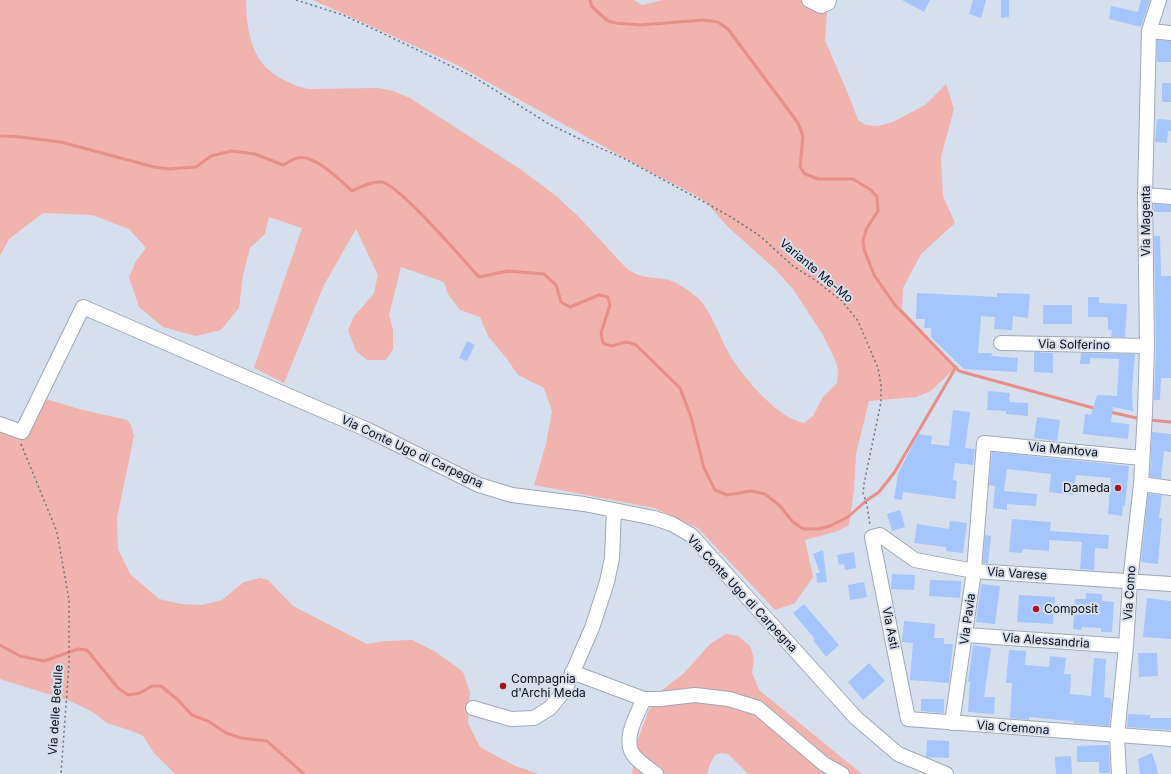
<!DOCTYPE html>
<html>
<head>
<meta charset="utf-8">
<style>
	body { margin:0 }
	canvas { display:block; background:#d6dfee }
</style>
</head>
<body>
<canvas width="1171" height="774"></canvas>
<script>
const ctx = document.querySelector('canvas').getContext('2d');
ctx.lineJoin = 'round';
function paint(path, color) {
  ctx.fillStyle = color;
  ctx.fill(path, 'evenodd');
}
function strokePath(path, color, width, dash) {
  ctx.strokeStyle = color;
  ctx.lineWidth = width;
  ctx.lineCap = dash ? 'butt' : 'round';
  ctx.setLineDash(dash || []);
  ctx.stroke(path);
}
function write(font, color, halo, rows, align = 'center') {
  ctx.font = font + ' Inter,sans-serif';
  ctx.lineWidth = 4;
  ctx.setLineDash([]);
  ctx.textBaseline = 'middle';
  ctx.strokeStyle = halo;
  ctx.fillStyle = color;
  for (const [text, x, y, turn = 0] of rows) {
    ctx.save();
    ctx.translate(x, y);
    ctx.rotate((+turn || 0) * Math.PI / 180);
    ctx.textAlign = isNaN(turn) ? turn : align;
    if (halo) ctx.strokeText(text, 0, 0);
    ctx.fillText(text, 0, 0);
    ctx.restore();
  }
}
paint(new Path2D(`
	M 0,0 L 246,0 C 246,20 249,46 262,63 C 271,75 293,86 308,89 L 378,88 L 393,91 L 410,98 L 523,171 L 556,196 L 579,217 L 626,268 C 644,281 653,275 672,281 C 681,285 693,293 700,300 C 712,315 718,332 726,348 C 738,372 777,419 804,423 L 813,416 L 823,397 L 837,383 L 838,370 L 836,362 L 823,335 L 793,289 L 774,268 L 729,228 L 705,201 L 684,189 L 646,170 L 457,65 L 313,0 L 634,0 L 642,5 L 663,0 L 807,0 L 827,11 L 825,40 L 851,101 L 858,120 L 866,125 L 878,126 L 893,122 L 925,105 L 946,84 L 954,109 L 941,157 L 943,196 L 955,223 L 921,254 L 903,288 L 902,309 L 956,367 L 931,391 L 916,397 L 869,401 L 856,454 L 854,490 L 849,525 L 838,531 L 805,540 L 813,577 L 795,603 L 775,610 L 698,528 L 654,508 L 534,485 L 546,444 L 552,411 L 544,388 L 518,375 L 507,359 L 488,336 L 480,317 L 460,310 L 448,294 L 444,282 L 401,267 L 389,315 L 393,330 L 393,349 L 386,360 L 367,360 L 356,351 L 348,330 L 354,316 L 364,305 L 374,293 L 378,275 L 356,229 L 324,285 L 284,383 L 254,368 L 302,228 L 269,217 L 265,234 L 250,248 L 243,275 L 239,308 L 221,330 L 196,336 L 163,327 L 139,307 L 129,277 L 136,261 L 146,248 L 129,229 L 92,215 L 43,213 L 9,239 L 0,256 Z
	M 39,397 L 79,409 L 127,420 L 131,425 L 134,436 L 117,518 L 118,549 L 130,574 L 159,599 L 181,604 L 202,605 L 222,600 L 244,582 L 260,578 L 268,580 L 293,606 L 367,644 L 386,641 L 412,640 L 436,652 L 463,672 L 470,692 L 468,723 L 480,747 L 515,766 L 539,774 L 175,774 L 154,753 L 143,736 L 129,730 L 107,723 L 91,711 L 70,701 L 0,679 L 0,424 L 22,432 Z
	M 726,634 L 738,636 L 750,646 L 754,658 L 752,673 L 759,690 L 862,774 L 748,774 L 728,754 L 722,753 L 715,755 L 710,764 L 707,774 L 632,774 L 637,742 L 648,712 L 661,691 L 684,673 L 710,644 Z`), '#f0b3ad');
strokePath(new Path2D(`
	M 590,0 L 592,7 L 608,21 L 616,23 L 640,25 L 704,20 L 718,22 L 728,29 L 798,123 L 803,136 L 800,167 L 805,174 L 818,179 L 853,179 L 871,190 L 877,197 L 878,211 L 867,228 L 863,240 L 864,249 L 874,275 L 895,305 L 959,371 L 1097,409
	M 0,136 L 20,137 L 61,142 L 154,167 L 169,169 L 196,167 L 211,156 L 231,151 L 255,154 L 283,165 C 288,163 293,159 297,158 C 314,153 341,181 352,191 C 361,187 371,181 381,182 C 398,183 464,261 479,277 L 508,271 L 544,274 L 556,285 L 561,302 L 570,307 L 599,295 L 608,297 L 610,305 L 601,333 L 603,343 C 614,349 616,343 626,342 C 629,342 633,344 636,345 L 680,388 L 691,417 L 704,468 L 715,490 L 727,495 L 751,491 L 765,494 L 780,506 L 792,521 L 803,529 L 819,529 L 830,526 L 848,517 L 867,500 L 879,492 L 894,473 L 956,367
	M 1110,412 L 1141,419
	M 1149,420 L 1171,422
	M 0,645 L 20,656 L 44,661 L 78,649 L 87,650 L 118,688 L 128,695 L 140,693 L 152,686 L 161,686 L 177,699 L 192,715 L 208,721 L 226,733 L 241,738 L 267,741 L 304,774`), '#e78f88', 3);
paint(new Path2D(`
	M 902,0 L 930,0 L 924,12 Z
	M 973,0 L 986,0 L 981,18 L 969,14 Z
	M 1001,0 L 1009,0 L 1009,17 L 1001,18 Z
	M 1141,0 L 1150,0 L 1141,27 L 1109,19 L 1111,6 L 1138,12 Z
	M 1157,40 L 1171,41 L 1171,62 L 1157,62 Z
	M 1162,83 L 1171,83 L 1171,102 L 1162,102 Z
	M 1157,119 L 1171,120 L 1171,131 L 1168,131 L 1167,143 L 1155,142 Z
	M 1154,204 L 1171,205 L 1171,212 L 1154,212 Z
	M 1154,236 L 1160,236 L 1161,276 L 1171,276 L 1171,378 L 1161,378 L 1160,400 L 1154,400 L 1156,346 Z
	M 917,293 L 997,297 L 997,293 L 1030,294 L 1028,318 L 1013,316 L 1012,330 L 994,329 L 995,317 L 981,316 L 978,353 L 992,353 L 991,356 L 1018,358 L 1017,372 L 964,369 L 931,337 L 931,328 L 924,328 L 925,319 L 916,319 Z
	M 1088,297 L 1099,297 L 1099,303 L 1127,304 L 1125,337 L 1111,337 L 1112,330 L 1108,330 L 1108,319 L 1107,319 L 1107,317 L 1088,317 Z
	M 1043,305 L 1072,305 L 1072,324 L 1043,324 Z
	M 467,341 L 475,345 L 467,361 L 459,358 Z
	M 1034,352 L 1053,353 L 1053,373 L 1034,372 Z
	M 1081,353 L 1135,354 L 1132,390 L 1133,411 L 1113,407 L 1111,422 L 1129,424 L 1128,439 L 1083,434 L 1085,414 L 1091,415 L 1097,395 L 1117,396 L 1119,359 L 1090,358 L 1090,364 L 1080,364 Z
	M 988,391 L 1010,393 L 1009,402 L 1028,403 L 1028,416 L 1006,414 L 1006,411 L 987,410 Z
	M 953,410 L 970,412 L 965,448 L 975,449 L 973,465 L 955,463 L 953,480 L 957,481 L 955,499 L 903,492 L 902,500 L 894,499 L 898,474 L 918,434 L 932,436 L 931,444 L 949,446 Z
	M 1037,417 L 1060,420 L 1057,441 L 1034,438 Z
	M 1152,432 L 1171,434 L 1171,452 L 1164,451 L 1161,478 L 1150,477 Z
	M 992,452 L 1129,466 L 1125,506 L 1123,506 L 1122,516 L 1108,514 L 1111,478 L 1076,475 L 1073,495 L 1049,492 L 1051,474 L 1007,469 L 1004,491 L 1037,494 L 1036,506 L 1007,504 L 1007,510 L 993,508 L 995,486 L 989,485 Z
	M 1148,494 L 1162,495 L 1159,518 L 1162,518 L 1158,564 L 1141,562 Z
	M 900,510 L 905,527 L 892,531 L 887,514 Z
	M 1012,519 L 1051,522 L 1050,531 L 1109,535 L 1108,549 L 1095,548 L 1094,570 L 1080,569 L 1082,542 L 1049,540 L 1049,551 L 1023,549 L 1022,553 L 1009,552 Z
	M 950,521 L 967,523 L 963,553 L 946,551 L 946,547 L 914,543 L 917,524 L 949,529 Z
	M 985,535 L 991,536 L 988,563 L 983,563 Z
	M 823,550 L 827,582 L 817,583 L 816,573 L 820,573 L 813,554 Z
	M 854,552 L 856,568 L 845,570 L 844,564 L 839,565 L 837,555 Z
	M 892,574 L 915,575 L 914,590 L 891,589 Z
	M 930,580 L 961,581 L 960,598 L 929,596 Z
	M 864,582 L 867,597 L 850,600 L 848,585 Z
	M 981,584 L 1000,586 L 995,624 L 976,622 Z
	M 1086,593 L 1102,594 L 1102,601 L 1114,602 L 1112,632 L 1101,632 L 1101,628 L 1082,627 L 1081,630 L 1073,629 L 1075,599 L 1086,599 Z
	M 1019,595 L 1055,597 L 1053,624 L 1017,622 Z
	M 1147,598 L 1171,601 L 1171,639 L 1143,637 Z
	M 804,604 L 839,645 L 826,657 L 813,640 L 815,639 L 793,613 Z
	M 904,621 L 935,624 L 934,638 L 944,638 L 944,644 L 953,644 L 949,683 L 910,680 L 913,643 L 902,642 Z
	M 973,645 L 991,648 L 984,697 L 995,697 L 994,714 L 968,712 L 970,682 L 968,682 Z
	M 1009,650 L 1026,651 L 1025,665 L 1049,667 L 1050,656 L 1066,658 L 1064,674 L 1071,674 L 1070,694 L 1091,696 L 1094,658 L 1106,659 L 1104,697 L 1111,698 L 1112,704 L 1109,726 L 1074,723 L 1074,721 L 1059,720 L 1029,717 L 1029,720 L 1010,718 L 1012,683 L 1006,683 Z
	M 1138,653 L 1157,653 L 1158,676 L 1139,677 Z
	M 869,663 L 885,681 L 863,700 L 848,682 Z
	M 921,699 L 944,699 L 944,713 L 921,711 Z
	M 1128,714 L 1150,715 L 1150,718 L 1171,718 L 1171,730 L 1127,727 Z
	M 927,740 L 949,741 L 949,758 L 926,757 Z
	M 1109,745 L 1110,773 L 1099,773 L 1099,762 L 1077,762 L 1077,746 Z
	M 1152,753 L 1157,768 L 1158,774 L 1140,774 L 1138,759 Z
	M 1071,756 L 1072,774 L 1056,774 L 1055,757 Z`), '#a4c5fd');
const minor = new Path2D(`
	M 809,0 L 821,6 L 828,3 L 829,0
	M 1149,31 L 1171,33
	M 1145,195 L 1171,197
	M 1001,343 L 1147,346
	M 0,424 L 22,432 L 83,307 L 368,430 L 479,485 L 512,495 L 584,504 L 654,518 L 672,524 L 691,535 L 856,718 L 898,754 L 946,774
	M 1141,484 L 1171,488
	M 1171,584 L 974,571 L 915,560 L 880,535 L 872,537 L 908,719 L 1171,739
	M 966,635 L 1126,646
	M 572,672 L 644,699 L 660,699 L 695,695 L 729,699 L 758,708 L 824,764 L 842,774
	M 644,699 C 637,715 620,742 636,758 C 642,764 649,769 656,774
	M 473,708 L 511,719 L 534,718 L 550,708 L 565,690 L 592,628 L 607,582 L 612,558 L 614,510
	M 952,723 L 974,571 L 984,443 L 1142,458
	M 1119,774 L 1117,736 L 1126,646 L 1130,582 L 1141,484 L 1145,412 L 1147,346 L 1145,195 L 1149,31 L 1159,0`);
strokePath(minor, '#9fa8b6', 16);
strokePath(new Path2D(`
	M 296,0 L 343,15 L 380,32 L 474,77 L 549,124 L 584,141 L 623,158 L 697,198 L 731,217 L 760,236 L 793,266 L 815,280 L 842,301 L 858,321 L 878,368 L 881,385 L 881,402 L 864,484 L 863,493 L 867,505 L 870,525
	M 21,444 L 57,532 L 69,600 L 69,664 L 61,774`), '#6c727c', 1.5, [2, 3]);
strokePath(minor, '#fff', 14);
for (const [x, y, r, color] of [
	[1118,488,4,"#a91320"],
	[1036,609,4,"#a91320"],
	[503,686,4,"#a91320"]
]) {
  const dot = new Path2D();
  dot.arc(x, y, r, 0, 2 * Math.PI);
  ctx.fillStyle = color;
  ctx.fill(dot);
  strokePath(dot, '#d6dfee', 1.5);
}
write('12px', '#090c11', '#d6dfee', [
	["Via Magenta",1146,221,-90],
	["Variante Me-Mo",816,271,40],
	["Via Solferino",1074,345,1],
	["Via Mantova",1063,450,5],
	["Via Conte Ugo di Carpegna",412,452,25],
	["Via Varese",1017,574,4],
	["Via Como",1130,593,-86],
	["Via Conte Ugo di Carpegna",742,594,47],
	["Via Pavia",968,619,-82],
	["Via Asti",890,628,79],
	["Via Alessandria",1046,641,4],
	["Via delle Betulle",56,710,-86],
	["Via Cremona",1013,728,4]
]);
write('12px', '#090c11', '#d6dfee', [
	["Dameda",1110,488,"right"],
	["Composit",1044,609],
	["Compagnia",511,679],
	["d'Archi Meda",511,693]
], 'left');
</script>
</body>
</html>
